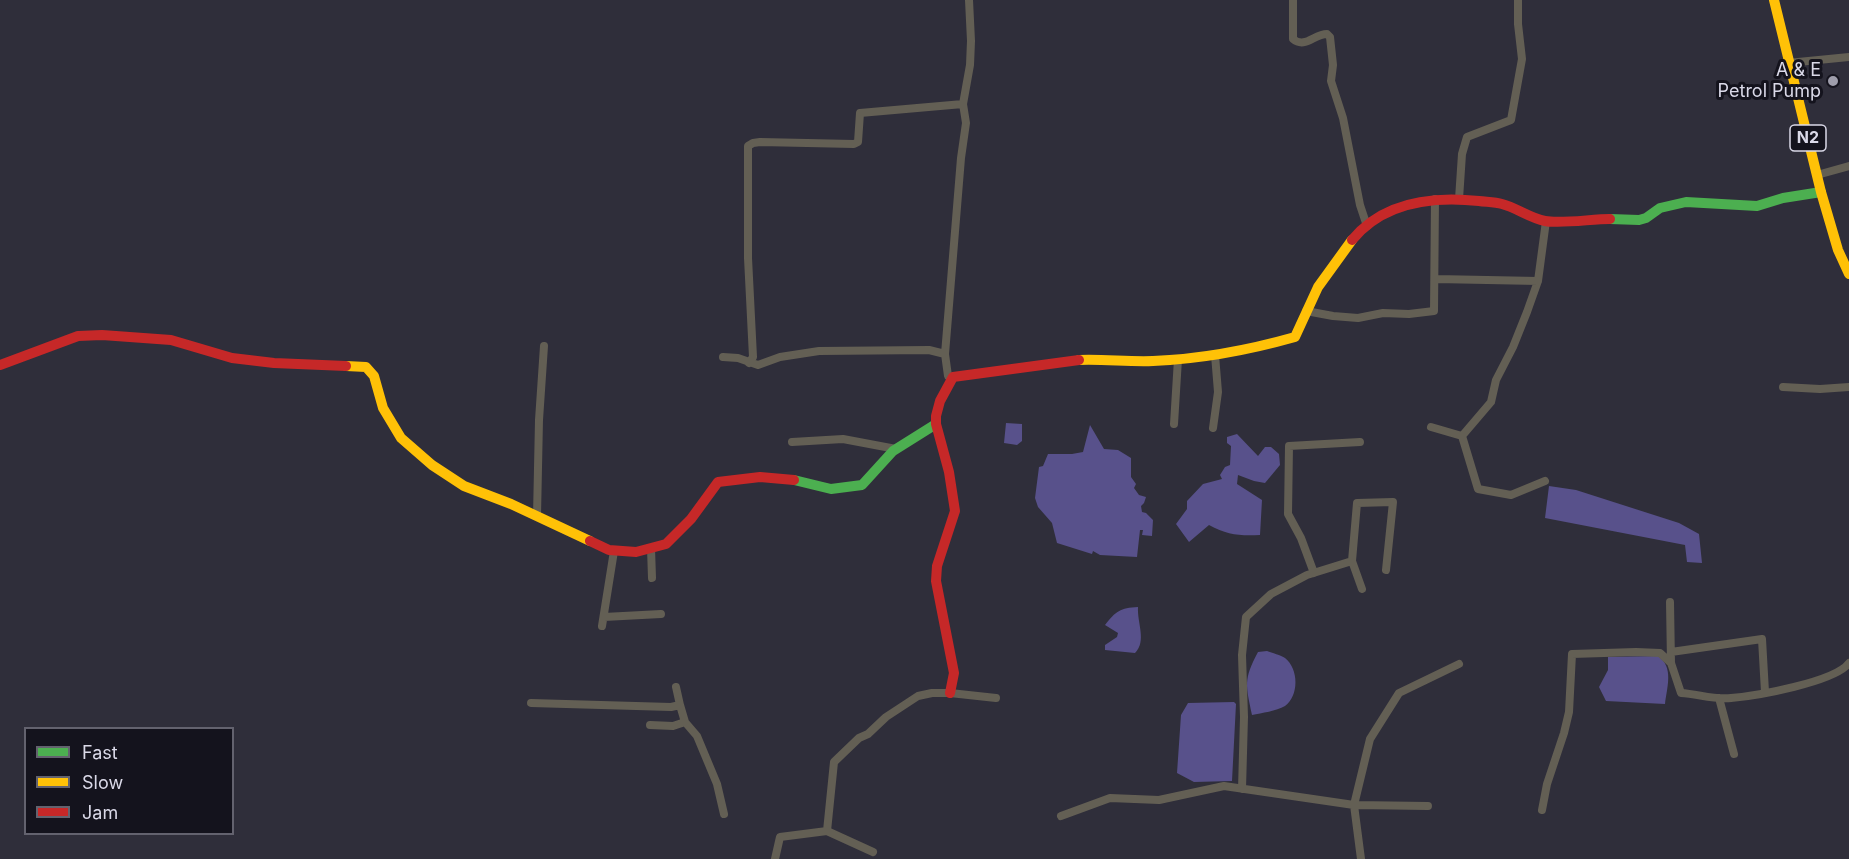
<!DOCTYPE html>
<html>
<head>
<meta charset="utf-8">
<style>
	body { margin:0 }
	#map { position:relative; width:1849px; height:859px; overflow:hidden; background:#2f2e3a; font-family:Inter,sans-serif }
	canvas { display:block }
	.legend { position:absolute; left:24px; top:727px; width:210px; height:108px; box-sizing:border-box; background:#14131d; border:2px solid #63626e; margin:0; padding:8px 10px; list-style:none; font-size:18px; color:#dad9e8 }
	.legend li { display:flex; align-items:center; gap:12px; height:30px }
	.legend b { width:30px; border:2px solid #63626e }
</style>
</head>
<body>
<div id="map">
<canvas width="1849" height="859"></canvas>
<ul class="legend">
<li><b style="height:8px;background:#4caf50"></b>Fast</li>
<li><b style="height:8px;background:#ffc107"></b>Slow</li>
<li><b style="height:8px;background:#c62828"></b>Jam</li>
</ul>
</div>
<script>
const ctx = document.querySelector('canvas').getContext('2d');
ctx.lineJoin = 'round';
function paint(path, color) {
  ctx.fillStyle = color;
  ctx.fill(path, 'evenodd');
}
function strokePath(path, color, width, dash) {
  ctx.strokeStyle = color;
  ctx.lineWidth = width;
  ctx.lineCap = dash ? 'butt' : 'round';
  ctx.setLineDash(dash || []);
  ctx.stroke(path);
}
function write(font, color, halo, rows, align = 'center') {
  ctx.font = font + ' Inter,sans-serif';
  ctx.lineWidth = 6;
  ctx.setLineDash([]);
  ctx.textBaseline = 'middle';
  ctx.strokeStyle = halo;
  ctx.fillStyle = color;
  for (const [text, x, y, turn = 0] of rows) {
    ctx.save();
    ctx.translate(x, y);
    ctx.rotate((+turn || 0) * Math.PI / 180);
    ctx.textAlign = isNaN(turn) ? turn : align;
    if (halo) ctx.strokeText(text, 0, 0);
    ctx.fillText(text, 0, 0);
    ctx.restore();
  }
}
paint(new Path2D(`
	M 1006,423 L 1022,424 L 1022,441 L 1017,445 L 1004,443 Z
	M 1090,425 L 1104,449 L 1118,450 L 1131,458 L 1131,477 L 1136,484 L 1134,488 L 1139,495 L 1146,497 L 1144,503 L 1141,506 L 1142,512 L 1146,513 L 1153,520 L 1152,536 L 1142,535 L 1143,530 L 1140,530 L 1137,557 L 1100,555 L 1093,551 L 1092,554 L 1057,543 L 1052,523 L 1038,507 L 1035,498 L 1039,467 L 1043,466 L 1048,454 L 1072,454 L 1083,452 Z
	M 1237,434 L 1258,456 L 1265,447 L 1271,447 L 1279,454 L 1280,465 L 1265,483 L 1254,481 L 1238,475 L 1237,484 L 1262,500 L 1260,535 C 1240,536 1227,535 1209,525 L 1189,542 L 1176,524 L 1187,509 L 1187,501 L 1203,484 L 1222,479 L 1220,475 L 1225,467 L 1230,465 L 1231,446 L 1227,443 L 1227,437 Z
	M 1549,486 L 1576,490 L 1679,523 L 1699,534 L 1702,563 L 1687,562 L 1685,545 L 1545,518 Z
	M 1138,607 C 1137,623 1147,641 1135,653 L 1105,650 L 1105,645 L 1117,637 L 1118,633 L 1105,625 C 1116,611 1120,608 1138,607 Z
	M 1267,651 C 1272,653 1281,655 1285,658 C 1299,669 1299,696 1285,706 C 1276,711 1262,713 1252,715 C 1246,685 1243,680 1258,652 Z
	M 1658,656 C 1674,667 1667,687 1665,704 L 1606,701 L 1599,687 L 1608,670 L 1608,657 Z
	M 1234,702 L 1236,704 L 1232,781 L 1194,782 L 1177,773 L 1181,715 L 1188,703 Z`), '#58518b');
strokePath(new Path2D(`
	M 1293,0 L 1293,39 C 1305,49 1314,34 1327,34 L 1330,37 L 1333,65 L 1331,81 L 1343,118 L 1360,205 L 1367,226
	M 1788,63 L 1849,57
	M 1817,175 L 1849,166
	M 1459,199 L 1462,154 L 1467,137 L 1511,120 L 1522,59 L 1518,24 L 1518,0
	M 1436,279 L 1538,281
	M 1306,311 L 1333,316 L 1358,318 L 1383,313 L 1409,314 L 1434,311 L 1435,199
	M 723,357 L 738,358 L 758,365 L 780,357 L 819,351 L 929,350 L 945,354
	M 749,363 L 753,357 L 748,258 L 748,146 L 753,143 L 760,142 L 854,144 L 858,142 L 860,113 L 963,104
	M 953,377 L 948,376 L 945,354 L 961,158 L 966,123 L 963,104 L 970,65 L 971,41 L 969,0
	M 1783,387 L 1820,389 L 1849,387
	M 1174,424 L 1178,359
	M 1431,427 L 1462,436
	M 1213,428 L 1218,392 L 1215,355
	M 792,442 L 843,439 L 896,449
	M 1545,481 L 1511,495 L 1478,489 L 1462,436 L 1491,402 L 1496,380 L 1513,347 L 1527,312 L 1538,281 L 1546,221
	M 537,516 L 539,420 L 544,346
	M 651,548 L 652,578
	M 1352,561 L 1357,503 L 1393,502 L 1386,570
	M 1314,573 L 1301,538 L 1288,514 L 1289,446 L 1360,442
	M 1670,602 L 1671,663 L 1681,693 C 1698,694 1714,700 1731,698 C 1756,696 1835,682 1849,663
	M 604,617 L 661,614
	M 602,626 L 614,551
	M 1671,652 L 1762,639 L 1765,692
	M 676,687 L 680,705
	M 1719,698 L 1734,754
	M 531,703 L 671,707 L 680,705 L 685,722 L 673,726 L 650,725
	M 685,722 L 697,736 L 717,784 L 724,814
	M 1242,789 L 1244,717 L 1242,655 L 1246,617 L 1271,594 L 1307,575 L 1352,561 L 1362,589
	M 1542,810 L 1547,784 L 1564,733 L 1569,712 L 1572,654 L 1636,652 L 1660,653 L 1671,663
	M 1061,816 L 1110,798 L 1159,800 L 1224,786 L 1354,805 L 1370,739 L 1399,693 L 1459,664
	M 873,852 L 827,831 L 834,762 L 859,738 L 868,734 L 886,717 L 918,696 L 932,693 L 950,693 L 996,698
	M 775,859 L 780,837 L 827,831
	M 1361,859 L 1354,805 L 1428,806`), '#635f54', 8);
strokePath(new Path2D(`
	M 1610,219 L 1639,220 L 1646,218 L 1660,208 L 1686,202 L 1757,206 L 1783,198 L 1821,192
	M 794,480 L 831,489 L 862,485 L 893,451 L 936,424`), '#4caf50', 10);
strokePath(new Path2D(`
	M 1774,0 L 1821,192 L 1838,250 L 1849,274
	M 1079,360 C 1104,359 1129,362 1153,361 C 1202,359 1249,350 1295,337 L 1318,287 L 1352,240
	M 346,366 L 366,367 L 374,376 L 383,408 L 401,438 L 432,465 L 464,486 L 511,504 L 590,541`), '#ffc107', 10);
strokePath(new Path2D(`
	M 1352,240 C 1383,202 1433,196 1479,201 C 1486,202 1495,202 1502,204 C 1517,208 1530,218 1545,221 C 1561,224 1592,219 1610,219
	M 0,365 L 78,336 L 102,335 L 171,340 L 232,358 L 274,363 L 346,366
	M 590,541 L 609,550 L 636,552 L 666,544 L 691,519 L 718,482 L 760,477 L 794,480
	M 950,693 L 954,673 L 936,581 L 937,566 L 955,511 L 949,472 L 936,424 L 936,416 L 940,401 L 953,377 L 1079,360`), '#c62828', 10);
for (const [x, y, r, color] of [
	[1833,81,6,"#9e9dab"]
]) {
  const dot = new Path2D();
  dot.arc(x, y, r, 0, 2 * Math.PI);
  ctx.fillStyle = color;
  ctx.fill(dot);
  strokePath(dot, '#14131d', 2);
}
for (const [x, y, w] of [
	[1808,138,36]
]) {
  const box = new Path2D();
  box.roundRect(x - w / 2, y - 13, w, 26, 4.5);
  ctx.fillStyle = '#14131d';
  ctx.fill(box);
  strokePath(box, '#dad9e8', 1.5);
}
write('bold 16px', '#dad9e8', null, [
	["N2",1808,138]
]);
write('18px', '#dad9e8', '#14131d', [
	["A & E",1821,71],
	["Petrol Pump",1821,92]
], 'right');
</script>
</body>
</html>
